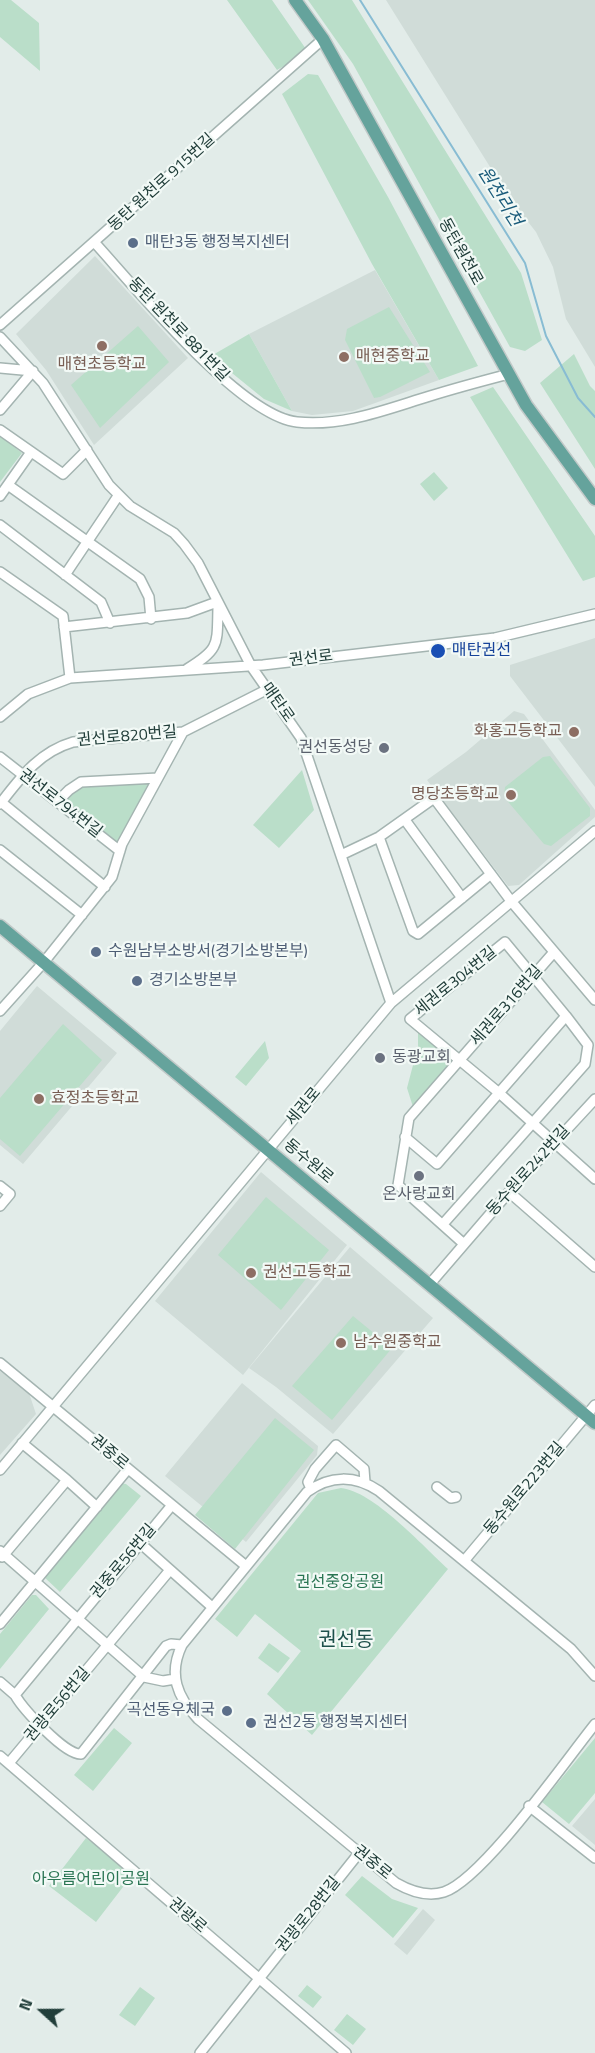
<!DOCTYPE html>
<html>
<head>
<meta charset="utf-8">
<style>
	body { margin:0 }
	#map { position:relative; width:595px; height:2053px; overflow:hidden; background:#e2ece9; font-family:"Titillium Web",sans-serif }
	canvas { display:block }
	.north { position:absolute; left:12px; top:1981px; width:60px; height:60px; -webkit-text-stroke:4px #f2f9f6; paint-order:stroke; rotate:291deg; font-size:16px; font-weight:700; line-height:24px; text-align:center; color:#213e3a }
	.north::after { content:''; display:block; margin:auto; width:21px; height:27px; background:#213e3a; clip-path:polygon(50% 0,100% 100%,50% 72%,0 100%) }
</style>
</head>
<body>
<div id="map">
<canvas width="595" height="2053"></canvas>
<div class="north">N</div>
</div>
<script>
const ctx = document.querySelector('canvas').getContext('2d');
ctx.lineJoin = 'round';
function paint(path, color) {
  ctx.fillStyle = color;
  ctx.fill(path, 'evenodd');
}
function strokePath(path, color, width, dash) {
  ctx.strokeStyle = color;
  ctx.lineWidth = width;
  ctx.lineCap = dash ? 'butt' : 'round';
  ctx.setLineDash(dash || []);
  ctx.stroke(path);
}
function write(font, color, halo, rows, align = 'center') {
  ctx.font = font + ' "Titillium Web","Noto Sans KR",sans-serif';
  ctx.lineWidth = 4.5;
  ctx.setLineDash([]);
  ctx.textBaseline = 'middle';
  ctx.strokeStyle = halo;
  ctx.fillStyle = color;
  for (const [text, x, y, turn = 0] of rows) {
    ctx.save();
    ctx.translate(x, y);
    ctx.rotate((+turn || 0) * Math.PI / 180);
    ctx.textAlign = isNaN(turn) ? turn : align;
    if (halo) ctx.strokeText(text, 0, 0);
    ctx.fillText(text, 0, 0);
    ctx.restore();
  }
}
paint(new Path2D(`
	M 386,0 L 595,0 L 595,367 L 566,319 L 553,267 L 536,232 L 510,199 Z
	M 95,256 L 188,358 L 94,445 L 46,370 L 16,334 Z
	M 375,270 L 439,380 L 353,411 L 312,415 L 292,411 L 249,334 Z
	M 595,638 L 595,787 L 510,676 L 510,665 Z
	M 514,711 L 524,714 L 595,810 L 595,817 L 519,885 L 508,886 L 427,780 L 466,752 Z
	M 37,986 L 117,1053 L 23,1164 L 0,1145 L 0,1031 Z
	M 261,1172 L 347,1245 L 243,1375 L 155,1301 Z
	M 350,1247 L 433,1318 L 333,1434 L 276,1387 L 249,1368 Z
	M 0,1371 L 29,1393 L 36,1414 L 0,1455 Z
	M 242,1383 L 318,1446 L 317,1455 L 246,1542 L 165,1476 Z
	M 595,1799 L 595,1845 L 572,1826 Z
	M 423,1909 L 435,1920 L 407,1955 L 394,1944 Z`), '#d0dcd8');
paint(new Path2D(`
	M 0,0 L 11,0 L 39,23 L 40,71 L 0,37 Z
	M 227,0 L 272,0 L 308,52 L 277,70 Z
	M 308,0 L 352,0 L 521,273 L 542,340 L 525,351 L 510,347 L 353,64 Z
	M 308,74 L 318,75 L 388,197 L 478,366 L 439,380 L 372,264 L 282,94 Z
	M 389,307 L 430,372 L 380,397 L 374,398 L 345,340 L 347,329 Z
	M 138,326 L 169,362 L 100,428 L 71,385 Z
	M 249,334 L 292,411 L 264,399 L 211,356 Z
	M 574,354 L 590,386 L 595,391 L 595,469 L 540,383 Z
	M 493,387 L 595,536 L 595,577 L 583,581 L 470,397 Z
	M 0,436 L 22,453 L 0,482 Z
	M 434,472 L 448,488 L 434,501 L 420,484 Z
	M 550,756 L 590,808 L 590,816 L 551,846 L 544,844 L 504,797 L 505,787 L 543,757 Z
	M 302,770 L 314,810 L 279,848 L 253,825 Z
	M 149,783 L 117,843 L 67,804 L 64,797 L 80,786 Z
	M 63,1024 L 102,1060 L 20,1156 L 0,1139 L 0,1098 Z
	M 418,1029 L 458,1061 L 414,1110 L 407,1088 L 418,1046 Z
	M 265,1041 L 269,1058 L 246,1086 L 235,1077 Z
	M 266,1197 L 329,1250 L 281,1310 L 218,1255 Z
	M 353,1316 L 392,1348 L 332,1420 L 292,1386 Z
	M 275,1418 L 314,1450 L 235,1549 L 195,1515 Z
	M 120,1483 L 126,1484 L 141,1496 L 60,1592 L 43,1576 Z
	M 341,1488 C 373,1491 423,1546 448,1569 L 312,1735 L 267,1694 L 301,1651 L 255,1614 L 237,1637 L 215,1619 L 318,1493 Z
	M 32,1595 L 36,1595 L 49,1609 L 0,1669 L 0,1634 Z
	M 269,1643 L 290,1658 L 278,1673 L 258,1658 Z
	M 114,1728 L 132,1743 L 93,1791 L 74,1775 Z
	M 595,1738 L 595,1793 L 569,1824 L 542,1802 Z
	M 86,1838 L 133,1874 L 96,1922 L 49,1886 Z
	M 362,1876 L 392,1899 L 418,1908 L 393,1938 L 345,1895 Z
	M 307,1985 L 322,1997 L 313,2008 L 298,1996 Z
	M 140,1987 L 155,1998 L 135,2026 L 119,2015 Z
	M 347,2014 L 366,2029 L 353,2045 L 334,2030 Z`), '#badec9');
strokePath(new Path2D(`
	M 360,0 L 525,263 L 546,336 L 578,398 L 595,417`), '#88bcd3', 2);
const minor = new Path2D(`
	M 95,243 C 135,287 240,416 297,422 C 343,427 387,409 430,396 C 456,388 482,381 509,374
	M 0,325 L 323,39
	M 0,337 L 43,383 L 109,485 L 130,506 L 174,533 L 184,544 L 198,563 L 251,666 L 301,738 L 391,1003
	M 0,368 L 33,371
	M 0,410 L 33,371
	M 0,430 L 63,474 L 87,450
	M 8,485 L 140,579 L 149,597 L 151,619
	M 0,496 L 31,452
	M 0,525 L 101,602 L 110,623
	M 0,572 L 63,616 L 70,678
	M 65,575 L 118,496
	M 64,627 L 187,613 L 217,602
	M 187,669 C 220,649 217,645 218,608
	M 0,717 L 28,694 L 70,678 L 263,665 L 495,638 L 595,614
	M 0,757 L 120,851
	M 1,802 L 105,887
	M 57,802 L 69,790 L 81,782 L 158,778
	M 0,804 C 21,777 39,752 73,742 L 183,732 L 268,689
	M 405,820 L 462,898
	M 379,837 L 413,931 L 418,934 L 491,874
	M 0,850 L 82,915
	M 341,855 L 379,837 L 434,798 L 511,901 L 595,1000
	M 0,1011 L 44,962 L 112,877 L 122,844 L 183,732
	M 405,1137 L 437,1164 L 566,1016 L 505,942 L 410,1019 L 498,1092 L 595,1179
	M 0,1186 L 10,1194 L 0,1206
	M 509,1192 L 595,1267
	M 443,1224 L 585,1064 L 588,1045 L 566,1016
	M 464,1244 L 398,1185 L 409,1118 L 554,952
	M 429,1285 L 509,1192 L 595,1099
	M 0,1363 L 246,1566
	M 22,1443 L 67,1480
	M 0,1470 L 391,1003 L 595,831
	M 437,1487 L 451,1498 L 456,1497
	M 311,1489 L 308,1482 L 315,1469 L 336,1445 L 364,1469 L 365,1482
	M 172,1505 L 15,1695 C 23,1709 65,1755 81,1754 L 166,1646 L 171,1644 L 182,1645
	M 140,1543 L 212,1607
	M 0,1551 L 144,1677
	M 2,1557 L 67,1480 L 97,1507
	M 464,1561 L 595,1405
	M 0,1624 L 128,1469
	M 595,1676 L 571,1649 L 379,1491 C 355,1475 330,1475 307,1492 L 182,1645 C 168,1674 177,1697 198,1719 L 396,1883 C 410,1891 428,1897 444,1892 C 483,1879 566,1760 595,1724
	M 144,1677 L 163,1681 L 175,1679
	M 0,1682 L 15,1695
	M 0,1756 L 346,2053
	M 9,1763 L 170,1570
	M 529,1806 L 595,1858
	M 200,2053 L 359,1853`);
const major = new Path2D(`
	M 295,0 L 323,39 L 526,405 L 595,499
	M 0,926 L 595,1423`);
strokePath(minor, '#a4b4b1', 12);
strokePath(major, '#c1c9c8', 15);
strokePath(minor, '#fff', 9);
strokePath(major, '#65a39c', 12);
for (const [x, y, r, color] of [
	[133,243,6,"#5c6f8a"],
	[102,346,6,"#8d6e63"],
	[344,357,6,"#8d6e63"],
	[438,651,8,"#1a4fb4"],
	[574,732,6,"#8d6e63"],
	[384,748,6,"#6b7280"],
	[511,795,6,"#8d6e63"],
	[96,952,6,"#5c6f8a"],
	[137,981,6,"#5c6f8a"],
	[380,1058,6,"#6b7280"],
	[39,1099,6,"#8d6e63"],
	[419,1176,6,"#6b7280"],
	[251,1273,6,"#8d6e63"],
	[341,1343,6,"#8d6e63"],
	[227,1711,6,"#5c6f8a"],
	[251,1723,6,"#5c6f8a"]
]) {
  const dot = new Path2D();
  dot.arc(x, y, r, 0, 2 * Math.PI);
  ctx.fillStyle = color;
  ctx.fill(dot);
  strokePath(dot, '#f2f9f6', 2);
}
write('16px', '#213e3a', '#f2f9f6', [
	["동탄 원천로 915번길",162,183,-42],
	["동탄원천로",460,252,61],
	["동탄 원천로 881번길",178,330,46],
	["권선로",311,659,-7],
	["매탄로",277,703,55],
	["권선로820번길",127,737,-5],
	["권선로794번길",60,804,38],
	["세권로304번길",456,982,-39],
	["세권로316번길",507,1006,-49],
	["세권로",304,1107,-50],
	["동수원로",308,1162,40],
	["동수원로242번길",529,1171,-48],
	["권중로",109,1453,40],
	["동수원로223번길",525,1489,-50],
	["권중로56번길",124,1562,-50],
	["권광로56번길",58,1705,-50],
	["권중로",372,1863,39],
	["권광로28번길",309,1915,-51],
	["권광로",187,1916,41]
]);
write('16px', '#4e5e75', '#f2f9f6', [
	["매탄3동 행정복지센터",145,243],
	["수원남부소방서(경기소방본부)",108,952],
	["경기소방본부",149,981],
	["곡선동우체국",215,1711,"right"],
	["권선2동 행정복지센터",263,1723]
], 'left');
write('16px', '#785e54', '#f2f9f6', [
	["매현중학교",356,357],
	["매현초등학교",102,365,"center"],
	["화홍고등학교",562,732,"right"],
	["명당초등학교",499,795,"right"],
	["효정초등학교",51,1099],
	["권선고등학교",263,1273],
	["남수원중학교",353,1343]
], 'left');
write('16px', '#164399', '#f2f9f6', [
	["매탄권선",452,651]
], 'left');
write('16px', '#5b616d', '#f2f9f6', [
	["권선동성당",372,748],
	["동광교회",392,1058,"left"],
	["온사랑교회",419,1195,"center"]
], 'right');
write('16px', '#2a7553', '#f2f9f6', [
	["권선중앙공원",340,1583],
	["아우름어린이공원",91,1880]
]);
write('italic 18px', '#1a5c7b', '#f2f9f6', [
	["원천리천",499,197,58]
]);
write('20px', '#1d504b', '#f2f9f6', [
	["권선동",346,1641]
]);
</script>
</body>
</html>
